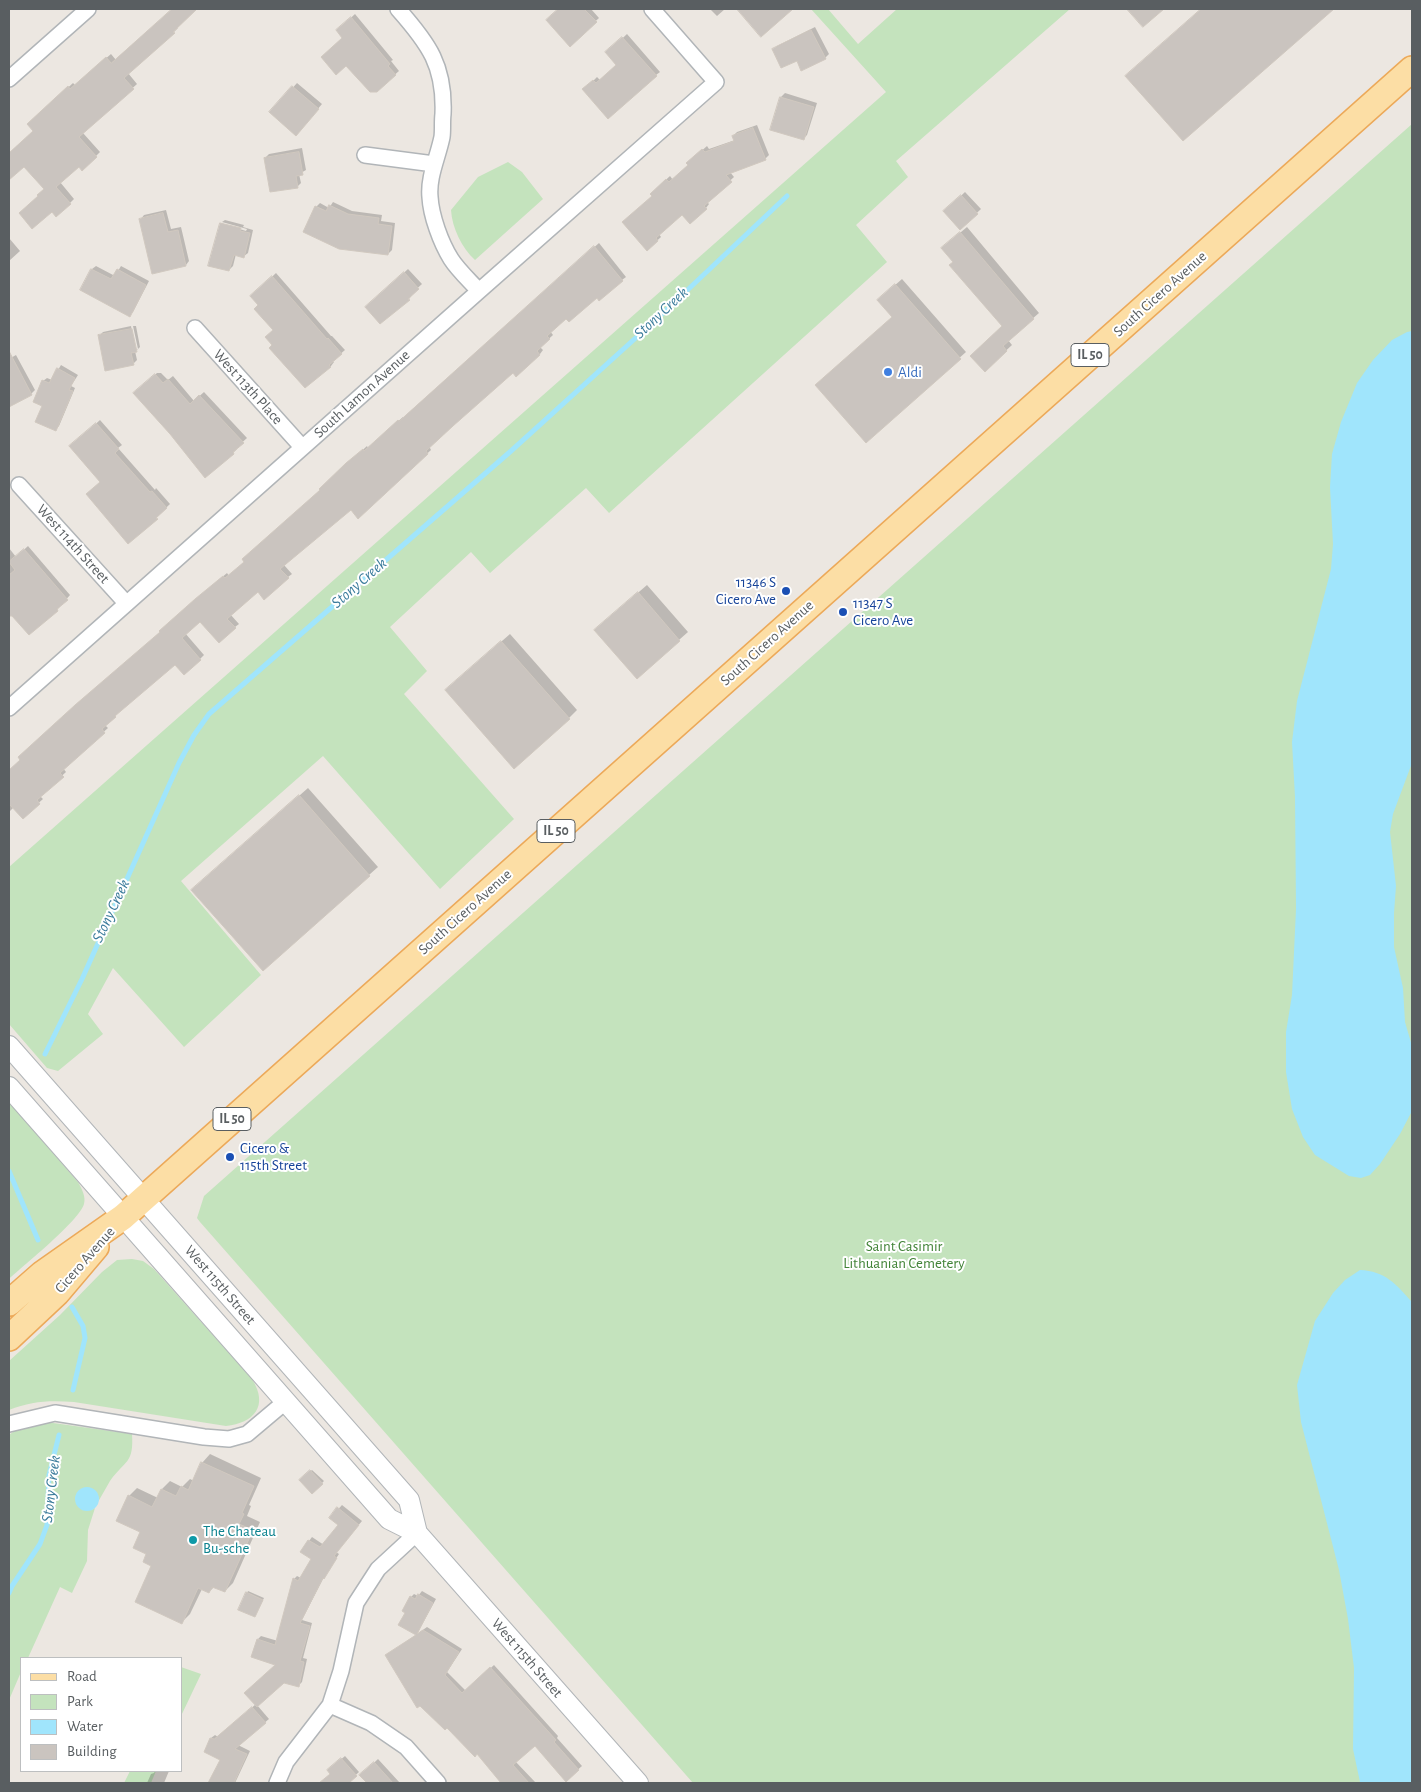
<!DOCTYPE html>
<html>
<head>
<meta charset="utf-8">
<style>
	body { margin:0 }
	#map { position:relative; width:1421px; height:1792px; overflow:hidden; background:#ece7e1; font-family:"Alegreya Sans",sans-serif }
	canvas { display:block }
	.frame { position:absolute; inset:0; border:10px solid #595e61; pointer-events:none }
	.legend { position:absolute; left:20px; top:1657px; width:162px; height:115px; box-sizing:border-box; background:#fff; border:1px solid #bdbfc0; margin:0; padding:6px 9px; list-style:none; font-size:15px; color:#595e61 }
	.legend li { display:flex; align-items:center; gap:10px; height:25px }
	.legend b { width:25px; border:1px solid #bdbfc0 }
</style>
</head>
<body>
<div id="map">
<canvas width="1421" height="1792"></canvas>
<div class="frame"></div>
<ul class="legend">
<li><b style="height:6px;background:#fcdea5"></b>Road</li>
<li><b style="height:14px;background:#c4e3bd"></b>Park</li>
<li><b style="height:14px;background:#a0e5fc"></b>Water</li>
<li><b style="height:14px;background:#cac4bf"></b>Building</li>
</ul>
</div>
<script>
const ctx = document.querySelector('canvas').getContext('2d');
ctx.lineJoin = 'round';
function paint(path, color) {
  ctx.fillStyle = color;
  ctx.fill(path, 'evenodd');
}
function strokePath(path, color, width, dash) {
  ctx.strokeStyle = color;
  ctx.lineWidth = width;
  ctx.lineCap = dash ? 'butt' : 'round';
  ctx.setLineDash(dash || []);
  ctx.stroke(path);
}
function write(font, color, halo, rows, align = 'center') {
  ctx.font = font + ' "Alegreya Sans",sans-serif';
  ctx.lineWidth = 4;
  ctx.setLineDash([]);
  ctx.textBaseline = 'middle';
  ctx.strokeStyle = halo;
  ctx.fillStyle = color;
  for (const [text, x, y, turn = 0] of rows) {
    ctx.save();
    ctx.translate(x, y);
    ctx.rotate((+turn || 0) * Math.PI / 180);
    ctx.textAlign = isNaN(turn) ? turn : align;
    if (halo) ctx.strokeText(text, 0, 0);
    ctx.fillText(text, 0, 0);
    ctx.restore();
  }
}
paint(new Path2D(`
	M 811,9 L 828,9 L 858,44 L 897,9 L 1070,9 L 896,161 L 908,177 L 856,225 L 887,262 L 609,513 L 586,488 L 490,573 L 471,552 L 390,627 L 427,671 L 404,694 L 514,819 L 440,889 L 323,756 L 181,881 L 261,975 L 184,1047 L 113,968 L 88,1014 L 103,1034 L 58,1071 L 47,1068 L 9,1024 L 9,867 L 886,92 Z
	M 1412,124 L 1412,1783 L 693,1783 L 200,1222 L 197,1218 L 204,1196 Z
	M 508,162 L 522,172 L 543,199 L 475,260 C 462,248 452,228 451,210 L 478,177 Z
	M 9,1102 L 78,1182 C 82,1189 86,1197 84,1204 C 79,1221 24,1265 9,1279 Z
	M 132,1259 L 143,1261 L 154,1269 L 252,1379 C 269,1406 254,1423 226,1426 L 74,1402 C 50,1400 31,1401 9,1410 L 9,1361 L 60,1315 L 102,1272 L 117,1260 Z
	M 46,1422 L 132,1434 C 134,1464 125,1460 110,1481 C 106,1488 102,1495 98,1502 L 99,1498 L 92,1489 L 85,1488 L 76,1495 L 91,1510 L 95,1508 L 88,1530 L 87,1561 L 72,1593 L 60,1587 L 28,1658 L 21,1658 L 21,1672 L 9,1700 L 9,1435 L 17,1429 Z
	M 181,1667 L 201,1674 L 181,1716 Z
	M 130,1771 L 156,1771 L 151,1783 L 124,1783 Z`), '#c4e3bd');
paint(new Path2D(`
	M 1412,331 L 1412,763 L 1393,814 L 1390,832 L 1396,886 L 1394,913 L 1394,947 L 1403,988 L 1405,1022 L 1412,1046 L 1412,1111 L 1400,1134 L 1380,1164 L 1370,1175 L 1361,1178 L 1349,1176 L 1315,1155 L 1303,1137 L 1292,1109 L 1286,1072 L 1286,1032 L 1292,995 L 1296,909 L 1295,797 L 1292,742 L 1297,701 L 1331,569 L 1333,544 L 1330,487 L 1332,454 L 1341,422 L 1357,383 L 1373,360 L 1392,340 L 1407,332 Z
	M 1360,1270 C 1385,1271 1396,1284 1412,1302 L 1412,1783 L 1361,1783 L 1360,1782 L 1353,1749 L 1354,1668 L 1348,1619 L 1339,1570 L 1301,1422 L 1297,1385 L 1315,1321 L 1333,1293 L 1345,1280 Z
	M75 1499a12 12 0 1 1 24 0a12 12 0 1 1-24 0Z`), '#a0e5fc');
paint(new Path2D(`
	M 173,9 L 195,9 L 176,27 L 178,28 L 174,32 L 128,73 L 137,84 L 83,133 L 100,152 L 96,156 L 79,165 L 60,182 L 74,199 L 70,203 L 52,210 L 45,189 L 24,165 L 9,178 L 9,153 L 35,131 L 29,124 L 73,83 L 75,85 L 111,54 L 116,60 Z
	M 560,9 L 591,9 L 599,18 L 570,45 L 548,20 Z
	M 710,9 L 725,9 L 717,16 Z
	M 738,9 L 791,9 L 761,35 Z
	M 1202,9 L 1332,9 L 1183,140 L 1135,68 Z
	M 355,14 L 393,60 L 391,61 L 399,71 L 376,91 L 347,64 L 341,27 Z
	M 815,27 L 829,54 L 825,58 L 797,59 L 774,49 L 777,46 Z
	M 627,34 L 660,72 L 656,75 L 588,86 L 597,77 L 600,80 L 618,65 L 607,53 Z
	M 297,83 L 322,104 L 300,130 L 271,112 Z
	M 785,93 L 817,103 L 807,135 L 803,139 L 771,129 L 781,97 Z
	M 757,125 L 769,155 L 765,159 L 730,172 L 734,177 L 707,202 L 709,204 L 706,208 L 682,213 L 659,234 L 661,237 L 648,249 L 655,190 L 670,176 L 673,180 L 689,165 L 688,163 L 707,146 L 709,149 L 735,140 L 733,136 L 737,132 Z
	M 302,148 L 306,170 L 299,174 L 301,183 L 297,187 L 265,158 L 269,154 Z
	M 965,192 L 981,209 L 960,229 L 945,211 Z
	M 333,202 L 352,211 L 382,215 L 381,221 L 395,223 L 392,250 L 388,254 L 316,207 L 320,203 L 329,208 Z
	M 166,210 L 171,229 L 181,227 L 189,261 L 186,265 L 141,219 L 144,215 Z
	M 225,220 L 244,225 L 243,227 L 253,230 L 248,253 L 244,256 L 236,254 L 233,266 L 229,270 L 221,223 L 246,231 L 247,229 L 222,222 Z
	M 967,227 L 1039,313 L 1008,340 L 1012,345 L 985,370 L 1003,326 L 954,262 L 948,243 Z
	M 9,238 L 20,251 L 9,261 Z
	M 599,243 L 626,277 L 622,280 L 566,318 L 550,331 L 553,335 L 540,347 L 543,350 L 540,354 L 516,375 L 513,371 L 429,446 L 431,450 L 359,517 L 351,508 L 284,565 L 292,574 L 288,577 L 258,590 L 230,614 L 239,624 L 235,627 L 200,620 L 185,633 L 204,655 L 200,659 L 175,663 L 118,712 L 105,725 L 108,728 L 63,768 L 66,772 L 40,796 L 43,799 L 23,817 L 14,807 L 9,812 L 9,771 L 201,595 L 227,573 L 229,576 L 245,561 L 352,460 L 367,446 L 368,448 L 403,417 L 404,418 Z
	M 96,266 L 115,276 L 121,266 L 149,281 L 133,312 L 129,315 L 81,290 L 92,269 Z
	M 408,269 L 422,284 L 411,294 L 412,295 L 409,299 L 380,322 L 367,307 Z
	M 276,273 L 331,336 L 332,336 L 345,350 L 332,361 L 334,362 L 331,366 L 306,386 L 274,345 L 275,330 L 260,305 L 252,296 Z
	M 902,279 L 966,352 L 866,441 L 894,317 L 885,294 Z
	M 131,326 L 135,349 L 138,349 L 135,351 L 137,360 L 133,364 L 99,336 L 103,332 Z
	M 133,326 L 136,326 L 140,347 L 138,349 Z
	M 16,355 L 35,390 L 31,394 L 9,406 L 9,359 Z
	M 61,365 L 78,375 L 71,386 L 75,388 L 59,426 L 55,430 L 48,395 L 34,403 L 43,381 L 47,378 L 52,380 Z
	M 157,373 L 161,373 L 168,380 L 173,376 L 194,401 L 204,392 L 247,438 L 236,448 L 237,449 L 233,453 L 171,434 L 139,389 Z
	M 100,420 L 122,445 L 118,448 L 155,490 L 156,488 L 170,504 L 140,533 L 75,443 Z
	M 28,546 L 70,595 L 57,610 L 18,615 L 9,605 L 9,548 L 16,557 Z
	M 647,585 L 688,632 L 637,677 L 604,622 Z
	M 510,634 L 577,710 L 569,718 L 455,682 Z
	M 308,788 L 378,867 L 263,969 L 201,882 Z
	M 210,1454 L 261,1478 L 249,1505 L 251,1506 L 247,1516 L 260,1522 L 233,1583 L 225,1591 L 215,1586 L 209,1592 L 202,1589 L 190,1614 L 182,1622 L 153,1566 L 129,1496 L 137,1488 L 158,1498 L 162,1489 L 170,1481 L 182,1487 L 190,1479 L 194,1481 L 202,1463 Z
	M 312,1470 L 324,1481 L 312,1493 L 300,1480 Z
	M 342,1505 L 362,1521 L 336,1552 L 339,1554 L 324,1577 L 302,1620 L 312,1623 L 303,1658 L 307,1659 L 302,1682 L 299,1685 L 283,1682 L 257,1705 L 269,1719 L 238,1745 L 250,1751 L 235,1783 L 209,1783 L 221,1759 L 211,1738 L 215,1735 L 218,1737 L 256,1704 L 277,1664 L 252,1656 L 258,1639 L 261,1636 L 278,1641 L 294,1579 L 297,1576 L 301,1578 L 313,1559 L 309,1541 L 312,1537 L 324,1545 L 340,1525 L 331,1517 Z
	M 248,1591 L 264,1598 L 255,1616 L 247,1593 Z
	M 422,1591 L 436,1599 L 417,1634 L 427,1627 L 462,1649 L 447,1672 L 466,1691 L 494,1665 L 558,1736 L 557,1738 L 582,1766 L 566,1780 L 535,1745 L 515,1761 L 536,1783 L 503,1783 L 478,1753 L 387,1655 L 417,1634 L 406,1612 L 411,1597 L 414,1594 L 418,1596 Z
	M 345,1756 L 359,1772 L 347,1783 L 321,1783 L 331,1774 L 332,1767 Z
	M 378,1759 L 400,1783 L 369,1783 L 361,1775 Z
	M 155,1771 L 169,1771 L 164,1783 L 147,1783 L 151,1774 L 154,1773 Z`), '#0003');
strokePath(new Path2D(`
	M 45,1054 L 82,979 L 179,763 L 194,735 L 209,714 L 511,451 L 661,315 L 787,196
	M 9,1171 L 38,1240
	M 72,1307 L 83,1326 L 85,1338 L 73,1390
	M 9,1593 L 12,1586 L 40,1544 L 47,1525 L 49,1475 L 59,1435`), '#a0e5fc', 5);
const building = new Path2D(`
	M 172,9 L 197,9 L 173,32 L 175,33 L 124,78 L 134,89 L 79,137 L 97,157 L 82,171 L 79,167 L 56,187 L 71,204 L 56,217 L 52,212 L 32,229 L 19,213 L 38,196 L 37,195 L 44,189 L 24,167 L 9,180 L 9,153 L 33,131 L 27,124 L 68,86 L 70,89 L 106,57 L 111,63 Z
	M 558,9 L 584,9 L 597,22 L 570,47 L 546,20 Z
	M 737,9 L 793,9 L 761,37 Z
	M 1127,9 L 1164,9 L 1143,27 Z
	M 1201,9 L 1334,9 L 1183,141 L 1125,76 Z
	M 351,17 L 390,64 L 388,66 L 396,75 L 377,92 L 370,92 L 346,66 L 336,75 L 321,57 L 342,38 L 336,30 Z
	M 811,30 L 826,59 L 801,71 L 797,61 L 781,68 L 772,49 Z
	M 622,37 L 657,76 L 608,119 L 582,89 L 593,80 L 596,83 L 616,65 L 605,52 Z
	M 292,86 L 319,109 L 296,136 L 269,112 Z
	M 780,97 L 814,107 L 804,140 L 770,130 Z
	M 753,128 L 766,160 L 726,175 L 732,182 L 704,206 L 707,209 L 690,224 L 682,215 L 656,238 L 658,241 L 647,251 L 622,222 L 652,196 L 650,194 L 666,179 L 669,182 L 688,165 L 686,163 L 702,149 L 705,152 L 734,141 L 732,136 Z
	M 299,152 L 303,175 L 296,176 L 298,188 L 270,192 L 264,158 Z
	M 961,195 L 978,214 L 960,230 L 943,211 Z
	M 329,205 L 348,214 L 379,218 L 378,224 L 392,226 L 388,255 L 339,249 L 303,232 L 315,206 L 326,211 Z
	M 163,213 L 168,232 L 178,230 L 186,266 L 152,274 L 139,219 Z
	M 220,223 L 241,228 L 240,231 L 250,233 L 244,258 L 234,255 L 229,271 L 208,266 Z
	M 960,232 L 1034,319 L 1003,346 L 1007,351 L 985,372 L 970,356 L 1002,326 L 949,265 L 953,262 L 941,248 Z
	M 594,246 L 623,281 L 599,301 L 597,298 L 569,322 L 566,319 L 547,336 L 550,339 L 537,351 L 540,355 L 516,377 L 513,373 L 453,426 L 426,451 L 428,454 L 358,519 L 351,510 L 280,569 L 289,578 L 264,600 L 258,592 L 227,619 L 236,628 L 219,643 L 200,622 L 182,638 L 201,660 L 184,675 L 175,665 L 115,716 L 116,717 L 102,729 L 105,733 L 60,773 L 64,777 L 37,800 L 40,804 L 23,819 L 9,804 L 9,770 L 20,760 L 18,757 L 75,705 L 160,632 L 159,631 L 195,599 L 223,576 L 225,578 L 244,562 L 242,559 L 320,490 L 319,489 L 346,463 L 363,449 L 364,451 L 398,420 L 399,421 Z
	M 91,269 L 111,279 L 117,269 L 146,285 L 130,317 L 80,290 Z
	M 404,272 L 419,289 L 408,299 L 410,300 L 380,324 L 365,307 Z
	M 272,276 L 327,339 L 328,338 L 342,354 L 329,365 L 331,367 L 305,388 L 269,348 L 272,345 L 265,337 L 273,330 L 254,309 L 258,305 L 250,296 Z
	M 895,284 L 961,359 L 866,443 L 815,385 L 892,317 L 877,300 Z
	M 132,329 L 137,352 L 131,353 L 134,365 L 105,371 L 98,335 Z
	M 9,351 L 32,395 L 9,407 Z
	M 57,368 L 75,378 L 69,390 L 73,391 L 56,431 L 35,422 L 42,406 L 33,402 L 42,380 L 49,383 Z
	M 155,374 L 163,383 L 168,379 L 190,404 L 199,395 L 244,443 L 233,452 L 234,454 L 205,478 L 170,434 L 133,393 Z
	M 96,423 L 119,449 L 115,453 L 150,492 L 152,491 L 167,508 L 156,518 L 158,519 L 128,544 L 86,494 L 100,482 L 69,446 Z
	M 24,549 L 68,600 L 57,609 L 58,611 L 29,635 L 12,616 L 9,616 L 9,575 L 15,570 L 9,562 Z
	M 638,592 L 680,641 L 637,679 L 594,630 Z
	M 501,641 L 570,719 L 514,769 L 445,690 Z
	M 299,795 L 370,876 L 263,971 L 191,890 Z
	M 201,1462 L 254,1486 L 242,1513 L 244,1514 L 239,1524 L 253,1530 L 225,1592 L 212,1587 L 209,1593 L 198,1588 L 182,1624 L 135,1602 L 151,1566 L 143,1562 L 146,1554 L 133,1548 L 140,1532 L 116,1521 L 128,1495 L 152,1507 L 161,1489 L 176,1496 L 181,1486 L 188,1490 Z
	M 310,1470 L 323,1484 L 312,1494 L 299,1480 Z
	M 337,1507 L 359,1525 L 334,1556 L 337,1558 L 324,1579 L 323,1578 L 300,1623 L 310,1626 L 300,1661 L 304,1662 L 299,1687 L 284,1683 L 257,1707 L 244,1693 L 275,1665 L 251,1657 L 257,1639 L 275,1645 L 293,1578 L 298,1581 L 311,1559 L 300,1552 L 308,1540 L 320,1547 L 338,1525 L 329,1518 Z
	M 246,1592 L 263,1600 L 255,1617 L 238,1610 Z
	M 418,1594 L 433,1603 L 417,1634 L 423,1630 L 459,1652 L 445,1675 L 462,1693 L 490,1667 L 556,1740 L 554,1742 L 579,1770 L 566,1782 L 535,1746 L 513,1765 L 529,1783 L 501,1783 L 477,1754 L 475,1757 L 447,1728 L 445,1730 L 420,1706 L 417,1708 L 385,1655 L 416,1635 L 398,1625 L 405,1613 L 402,1611 L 410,1596 L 415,1599 Z
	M 252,1707 L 266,1723 L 235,1749 L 247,1754 L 234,1783 L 208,1783 L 220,1760 L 204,1752 L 210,1738 L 214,1739 Z
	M 341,1758 L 357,1776 L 349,1783 L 319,1783 L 330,1774 L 327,1770 Z
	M 374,1762 L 393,1783 L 367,1783 L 359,1775 Z`);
paint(building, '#cac4bf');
strokePath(building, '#d0c8bf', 1);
const minor = new Path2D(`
	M 398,9 C 429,44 445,66 443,114 C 442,122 443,130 442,137 C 438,157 428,177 430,197 C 431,216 441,243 451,259 C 458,270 470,281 479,291
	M 9,79 L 88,9
	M 365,155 L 434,164
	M 195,328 L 302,447
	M 19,485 L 126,603
	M 9,708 L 479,291 L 716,82 L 652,9
	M 9,1424 L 55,1413 L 204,1437 L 229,1439 L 247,1434 L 285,1402
	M 330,1705 L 371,1723 L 406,1747 L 438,1783
	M 277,1783 L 286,1762 L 330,1705 L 341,1671 L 356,1603 L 378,1569 L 417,1533`);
const tertiary = new Path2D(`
	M 9,1046 L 409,1500 L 417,1533
	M 9,1087 L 389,1519 L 417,1533 L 638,1783`);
const primary = new Path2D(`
	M 9,1303 L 42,1274 L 123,1217 L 1412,69
	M 9,1338 L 57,1293 L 96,1247`);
strokePath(minor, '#b1b5b8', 18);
strokePath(tertiary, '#b1b5b8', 22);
strokePath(primary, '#eca959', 28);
strokePath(minor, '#fff', 15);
strokePath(tertiary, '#fff', 20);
strokePath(primary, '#fcdea5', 25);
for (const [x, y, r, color] of [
	[888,372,5,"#3f7fe0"],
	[786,591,5,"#1a4fb4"],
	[843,612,5,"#1a4fb4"],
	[230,1157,5,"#1a4fb4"],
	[193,1540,5,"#0f9aa8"]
]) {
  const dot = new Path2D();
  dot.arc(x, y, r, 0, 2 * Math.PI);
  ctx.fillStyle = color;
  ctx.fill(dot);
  strokePath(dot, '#fff', 2);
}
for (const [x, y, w] of [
	[1090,355,38],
	[556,831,38],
	[232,1119,38]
]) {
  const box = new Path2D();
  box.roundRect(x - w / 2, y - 11.5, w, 23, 4);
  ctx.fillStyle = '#fff';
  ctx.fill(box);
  strokePath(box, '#595e61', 1);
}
write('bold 14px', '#595e61', null, [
	["IL 50",1090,355],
	["IL 50",556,831],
	["IL 50",232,1119]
]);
write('15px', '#595e61', '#fff', [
	["South Cicero Avenue",1160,294,-42],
	["West 113th Place",248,387,48],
	["South Lamon Avenue",362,394,-42],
	["West 114th Street",73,544,48],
	["South Cicero Avenue",767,643,-42],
	["South Cicero Avenue",465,912,-42],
	["Cicero Avenue",85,1260,-49],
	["West 115th Street",220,1285,49],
	["West 115th Street",527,1658,49]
]);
write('15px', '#366cbe', '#fff', [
	["Aldi",898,372]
], 'left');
write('15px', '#164399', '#fff', [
	["11346 S",776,582,"right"],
	["Cicero Ave",776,599,"right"],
	["11347 S",853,603],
	["Cicero Ave",853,620],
	["Cicero &",240,1148],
	["115th Street",240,1165]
], 'left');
write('15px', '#418337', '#fff', [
	["Saint Casimir",904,1246],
	["Lithuanian Cemetery",904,1263]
]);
write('15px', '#0d838f', '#fff', [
	["The Chateau",203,1531],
	["Bu-sche",203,1548]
], 'left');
write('italic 16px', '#3a7b9b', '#fff', [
	["Stony Creek",661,313,-43],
	["Stony Creek",359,583,-41],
	["Stony Creek",111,911,-65],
	["Stony Creek",51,1489,-83]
]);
</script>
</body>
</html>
